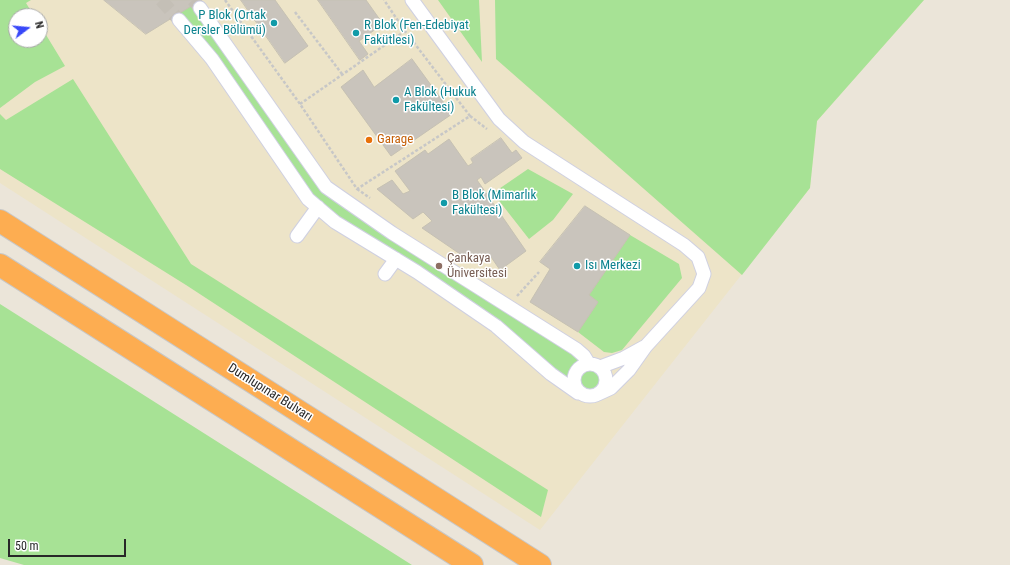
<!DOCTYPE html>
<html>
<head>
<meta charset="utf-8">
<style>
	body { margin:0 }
	#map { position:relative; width:1010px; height:565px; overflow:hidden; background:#ebe5d9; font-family:"Roboto Condensed",sans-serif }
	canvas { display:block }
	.north { position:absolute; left:8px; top:8px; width:40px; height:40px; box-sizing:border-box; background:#fff; border:1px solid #a9a9a9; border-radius:50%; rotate:74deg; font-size:11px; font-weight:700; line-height:16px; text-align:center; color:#282828 }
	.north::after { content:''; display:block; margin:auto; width:14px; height:18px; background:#3848f9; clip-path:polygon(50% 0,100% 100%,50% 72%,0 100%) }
	.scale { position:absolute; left:8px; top:539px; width:118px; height:18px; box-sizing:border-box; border:2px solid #282828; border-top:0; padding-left:5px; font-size:12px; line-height:14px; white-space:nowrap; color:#282828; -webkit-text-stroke:3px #fff; paint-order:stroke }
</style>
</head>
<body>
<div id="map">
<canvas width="1010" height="565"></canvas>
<div class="north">N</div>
<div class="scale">50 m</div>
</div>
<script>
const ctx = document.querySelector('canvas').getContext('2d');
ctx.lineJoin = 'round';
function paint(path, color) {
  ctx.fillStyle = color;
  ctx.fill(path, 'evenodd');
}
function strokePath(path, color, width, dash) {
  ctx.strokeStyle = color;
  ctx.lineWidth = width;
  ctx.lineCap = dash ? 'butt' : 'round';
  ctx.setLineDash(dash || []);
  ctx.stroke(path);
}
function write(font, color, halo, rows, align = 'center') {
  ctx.font = font + ' "Roboto Condensed",sans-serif';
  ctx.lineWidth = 3;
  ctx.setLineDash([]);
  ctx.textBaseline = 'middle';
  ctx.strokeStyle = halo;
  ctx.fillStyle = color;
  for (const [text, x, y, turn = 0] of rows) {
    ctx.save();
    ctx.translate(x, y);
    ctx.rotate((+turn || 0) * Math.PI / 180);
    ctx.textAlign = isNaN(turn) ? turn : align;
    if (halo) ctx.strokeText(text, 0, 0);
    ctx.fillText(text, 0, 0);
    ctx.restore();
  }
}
paint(new Path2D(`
	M 0,0 L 924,0 L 817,121 L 810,188 L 540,530 L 0,183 ZM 16,16 L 40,16 L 40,40 L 16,40 Z`), '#ede4c8');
paint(new Path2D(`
	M 0,0 L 31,0 L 26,3 L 34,16 L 16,16 L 16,40 L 40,40 L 40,25 L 65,66 L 35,82 L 0,108 Z
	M 161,0 L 193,0 L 326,187 L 604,371 C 609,384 602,389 593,397 L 583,395 L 496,326 L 308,199 Z
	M 438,0 L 479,0 L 482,62 Z
	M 495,0 L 924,0 L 817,121 L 810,188 L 742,275 L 496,59 Z
	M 73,79 L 191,264 L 548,490 L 541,517 L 186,285 L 0,169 L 0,114 L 6,120 Z
	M 528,169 L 573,194 L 553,220 L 529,239 L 493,193 Z
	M 630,235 L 679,264 L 682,278 L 622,350 L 612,353 L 604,352 L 578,332 L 598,302 L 589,295 Z
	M 0,304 L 412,565 L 24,565 L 0,558 Z`), '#a7e295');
const building = new Path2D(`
	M 104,0 L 201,0 L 146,34 Z
	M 241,0 L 275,0 L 308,46 L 285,63 Z
	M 318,0 L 366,0 L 383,24 L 359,41 L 368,54 L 360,60 Z
	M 412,59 L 452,114 L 391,156 L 341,87 L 363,70 L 374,87 Z
	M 501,138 L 512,153 L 516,150 L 522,158 L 485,184 L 481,177 L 477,180 L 526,251 L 500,270 L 489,254 L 476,263 L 463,256 L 422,228 L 432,221 L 423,212 L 413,219 L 377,189 L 392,180 L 403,194 L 410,191 L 395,171 L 425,150 L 428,154 L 449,139 L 468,166 L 473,163 L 471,159 Z
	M 585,206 L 630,235 L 589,295 L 598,302 L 578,332 L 530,302 L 550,269 L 540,262 Z`);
paint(building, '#c9c4bc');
strokePath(building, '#c6c1b3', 1);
strokePath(new Path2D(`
	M 161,0 L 179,20
	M 193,0 L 200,8`), '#c4bfb6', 13, [13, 6]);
const street = new Path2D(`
	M 412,0 L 499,119 L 524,142 L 684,245 L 698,257 L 704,274 L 699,288 L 646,346 L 629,370 L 611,388 L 598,394
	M 200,8 L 326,187 L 392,233 L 576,349 L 584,356 L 589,364
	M 179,20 L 212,59 L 308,199 L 335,222 L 417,272 L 496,326 L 551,374 L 578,393
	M 297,236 L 318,207
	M 385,274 L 396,259
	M574 380a16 16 0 1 1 32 0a16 16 0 1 1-32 0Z
	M 600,367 L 624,358 L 644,347`);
const highway = new Path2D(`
	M 0,221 L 540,565
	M 0,265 L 472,565`);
strokePath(street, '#cfd0e1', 15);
strokePath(highway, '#c7c7c7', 24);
strokePath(new Path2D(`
	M 225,0 L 300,104 L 357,189 L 470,116 L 405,31
	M 295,12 L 342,74
	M 300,104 L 405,31 L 384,0
	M 470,116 L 487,129
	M 357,189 L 370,198
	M 517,296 L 539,272`), '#c7c7c7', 2.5, [3, 2]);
strokePath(street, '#fff', 13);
strokePath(highway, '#fdad51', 22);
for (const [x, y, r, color] of [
	[274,23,4,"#0f9aa8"],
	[356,33,4,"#0f9aa8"],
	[396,100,4,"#0f9aa8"],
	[369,140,4,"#e8710a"],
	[444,203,4,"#0f9aa8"],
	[439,266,4,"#8d6e63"],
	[577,266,4,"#0f9aa8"]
]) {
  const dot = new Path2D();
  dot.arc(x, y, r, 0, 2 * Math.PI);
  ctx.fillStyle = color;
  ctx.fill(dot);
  strokePath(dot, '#fff', 1.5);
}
write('13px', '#0d838f', '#fff', [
	["P Blok (Ortak",266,16,"right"],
	["Dersler Bölümü)",266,31,"right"],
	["R Blok (Fen-Edebiyat",364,26],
	["Fakütlesi)",364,41],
	["A Blok (Hukuk",404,93],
	["Fakültesi)",404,108],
	["B Blok (Mimarlık",452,196],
	["Fakültesi)",452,211],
	["Isı Merkezi",585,266]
], 'left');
write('13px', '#c56008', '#fff', [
	["Garage",377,140]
], 'left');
write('13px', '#785e54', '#fff', [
	["Çankaya",447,259],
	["Üniversitesi",447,274]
], 'left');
write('13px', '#282828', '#fff', [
	["Dumlupınar Bulvarı",270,393,32]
]);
</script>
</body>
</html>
